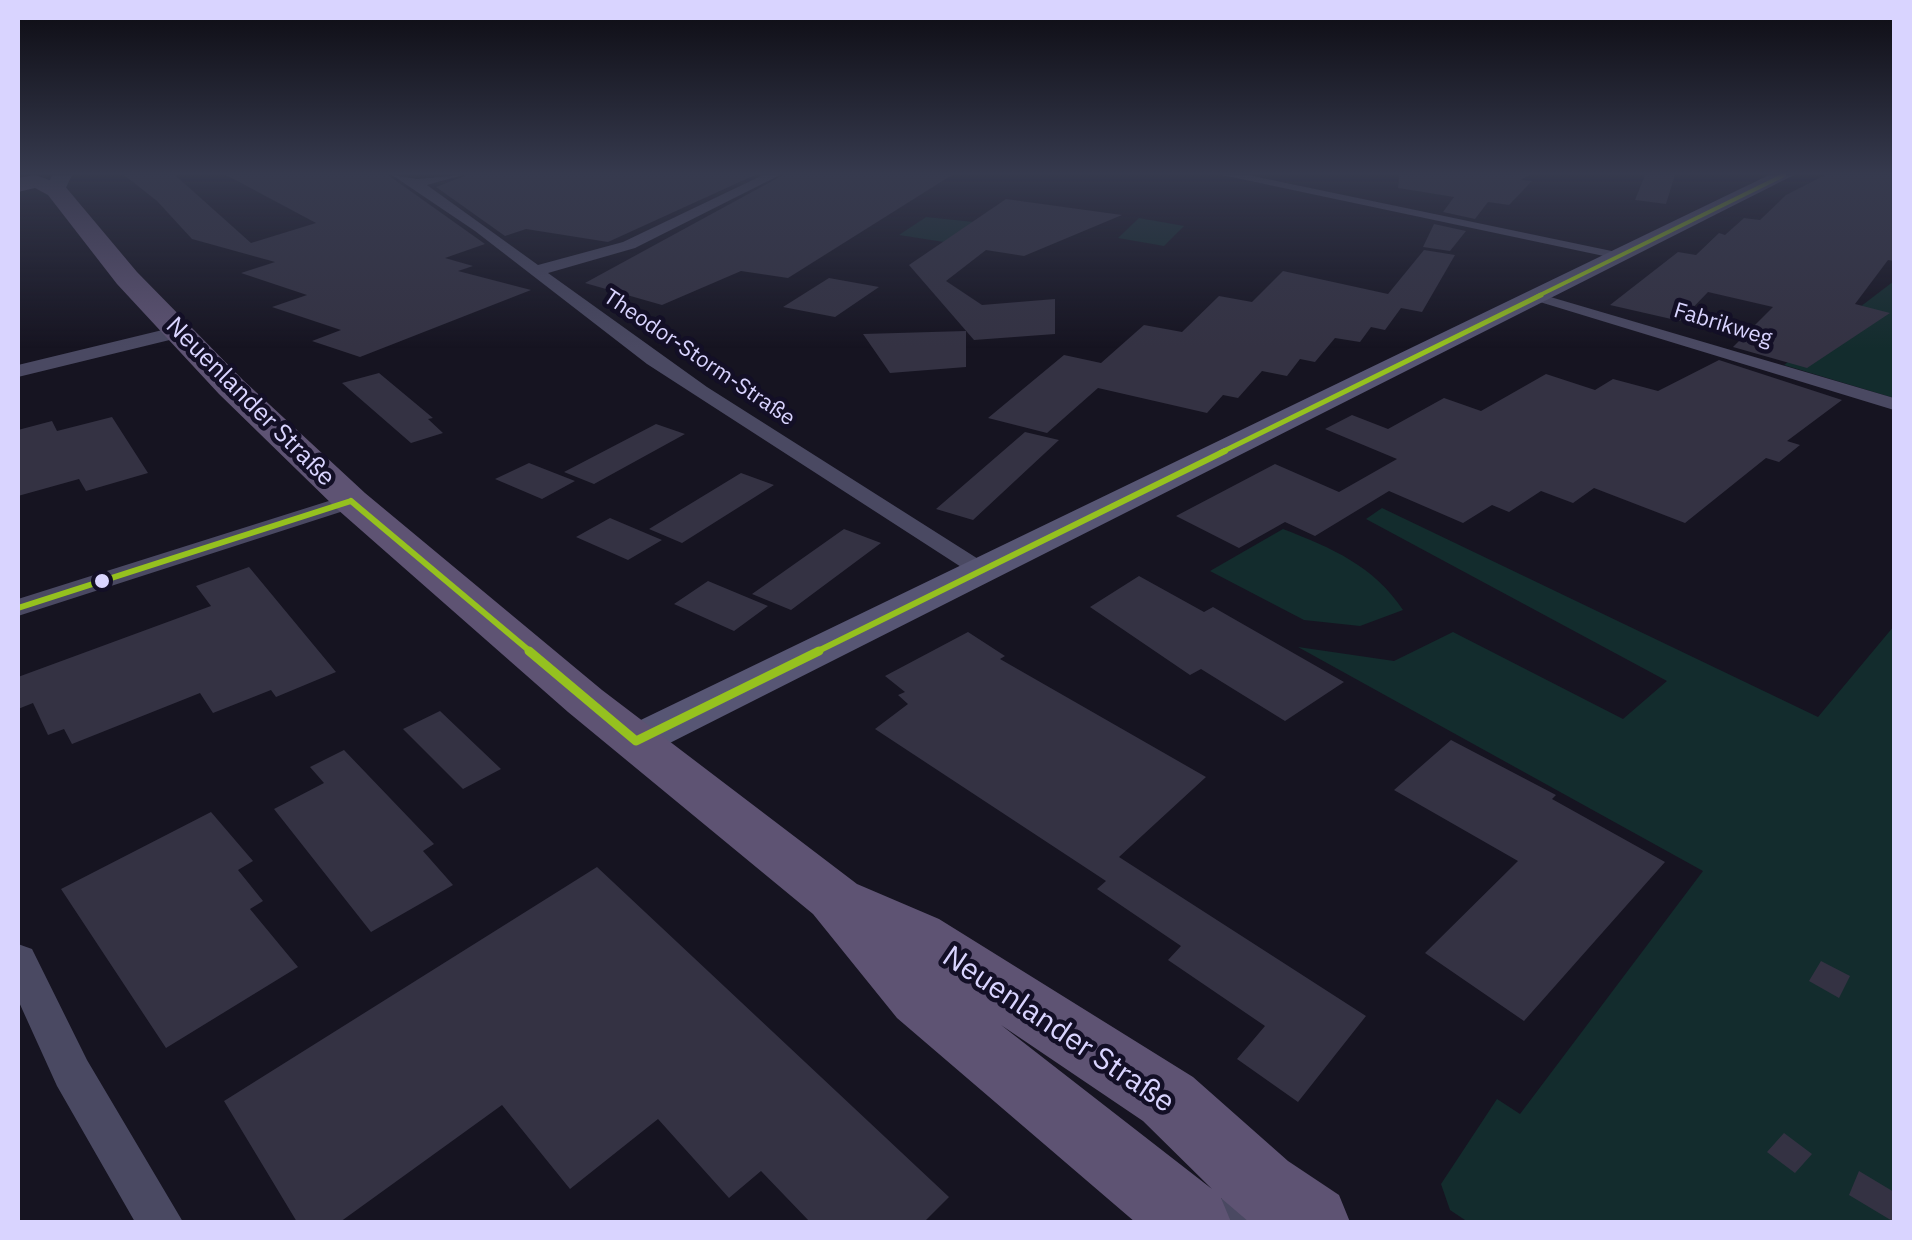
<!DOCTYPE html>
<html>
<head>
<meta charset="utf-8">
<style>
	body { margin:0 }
	#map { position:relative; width:1912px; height:1240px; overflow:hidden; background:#161421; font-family:"IBM Plex Sans",sans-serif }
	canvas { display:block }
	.frame { position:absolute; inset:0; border:20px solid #d9d4ff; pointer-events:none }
</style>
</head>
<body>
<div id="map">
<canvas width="1912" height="1240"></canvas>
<div class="frame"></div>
</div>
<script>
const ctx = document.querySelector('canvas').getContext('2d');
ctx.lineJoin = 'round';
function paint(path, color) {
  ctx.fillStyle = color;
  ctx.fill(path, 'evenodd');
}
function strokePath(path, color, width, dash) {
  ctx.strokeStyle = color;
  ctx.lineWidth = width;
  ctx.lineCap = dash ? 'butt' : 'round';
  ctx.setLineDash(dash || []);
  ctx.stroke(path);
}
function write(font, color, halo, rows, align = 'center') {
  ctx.font = font + ' "IBM Plex Sans",sans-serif';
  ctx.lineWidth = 9;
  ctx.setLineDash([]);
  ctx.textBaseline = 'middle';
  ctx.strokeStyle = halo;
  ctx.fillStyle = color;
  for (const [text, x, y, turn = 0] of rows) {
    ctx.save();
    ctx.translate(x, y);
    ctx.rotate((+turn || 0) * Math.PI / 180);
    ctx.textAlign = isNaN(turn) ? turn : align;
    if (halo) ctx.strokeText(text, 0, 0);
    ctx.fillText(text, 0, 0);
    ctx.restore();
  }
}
paint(new Path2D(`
	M 926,217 L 974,222 L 944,242 L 899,235 Z
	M 1139,218 L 1184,226 L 1164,246 L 1118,238 Z
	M 1894,281 L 1894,398 L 1784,365 Z
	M 1382,508 L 1818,717 L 1894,626 L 1894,1222 L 1468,1222 L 1450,1210 L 1441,1184 L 1497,1099 L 1520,1114 L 1703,871 L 1298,647 L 1394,661 L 1453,632 L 1623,719 L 1667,681 L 1366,519 Z
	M 1283,529 C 1332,548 1374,566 1403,610 L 1360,626 L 1304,620 L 1210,571 Z`), '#132c2d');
paint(new Path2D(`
	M 124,175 L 175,175 L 251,243 L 316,223 L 226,175 L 388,175 L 485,244 L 445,258 L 473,266 L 458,271 L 531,290 L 360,357 L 312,341 L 341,330 L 272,307 L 307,295 L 241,273 L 275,262 L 192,239 L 157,201 Z
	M 467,175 L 755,175 L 608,242 L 526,229 L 505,236 L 436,187 Z
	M 783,175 L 952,175 L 788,278 L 741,271 L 662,305 L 585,283 Z
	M 1399,175 L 1529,175 L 1521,180 L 1532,181 L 1509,205 L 1488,202 L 1475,219 L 1443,212 L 1454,197 L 1398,188 Z
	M 1645,175 L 1675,175 L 1666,204 L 1635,200 Z
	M 1825,175 L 1894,175 L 1894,261 L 1888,260 L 1855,304 L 1890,313 L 1807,368 L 1733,347 L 1773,307 L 1708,292 L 1680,321 L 1610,305 L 1678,252 L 1696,255 L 1719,233 L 1725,235 L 1744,218 L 1760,220 L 1786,195 Z
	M 1006,199 L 1122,215 L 1024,256 L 986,250 L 946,281 L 982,305 L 1055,299 L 1055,334 L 974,340 L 909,265 Z
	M 1434,224 L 1466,231 L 1450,251 L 1423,247 Z
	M 1424,250 L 1455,255 L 1422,312 L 1401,308 L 1385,330 L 1371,327 L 1360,342 L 1335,338 L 1315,362 L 1300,359 L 1287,376 L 1262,371 L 1238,398 L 1223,395 L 1207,413 L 1098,388 L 1047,433 L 988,418 L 1064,355 L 1101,363 L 1144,325 L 1182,332 L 1219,296 L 1252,302 L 1283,271 L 1388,294 Z
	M 829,278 L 879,287 L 835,317 L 783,307 Z
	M 966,331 L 966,367 L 890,373 L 863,334 Z
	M 1719,360 L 1842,400 L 1787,441 L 1800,445 L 1779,462 L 1766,458 L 1685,523 L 1594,488 L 1573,503 L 1541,491 L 1509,512 L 1492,505 L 1463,523 L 1389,491 L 1315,536 L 1285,522 L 1239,548 L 1176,516 L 1275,464 L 1339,492 L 1397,459 L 1325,429 L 1352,415 L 1388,429 L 1444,398 L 1481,411 L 1546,374 L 1595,390 L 1613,379 L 1658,391 Z
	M 379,373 L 433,418 L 428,419 L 443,433 L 411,443 L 342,383 Z
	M 112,417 L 148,473 L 86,491 L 79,479 L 18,496 L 18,430 L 52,421 L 57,431 Z
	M 656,424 L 685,434 L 594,484 L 564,472 Z
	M 1025,432 L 1059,440 L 973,520 L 936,509 Z
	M 529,463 L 575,481 L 542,499 L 495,479 Z
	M 741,473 L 774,485 L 682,543 L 649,529 Z
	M 610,518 L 662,540 L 628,560 L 576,537 Z
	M 844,529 L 881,543 L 791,610 L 752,594 Z
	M 249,567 L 336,672 L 276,697 L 271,690 L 213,713 L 200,693 L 72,744 L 64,729 L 48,735 L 33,703 L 18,709 L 18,677 L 211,606 L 196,586 Z
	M 1139,576 L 1204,612 L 1213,607 L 1344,682 L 1285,721 L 1201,669 L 1190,675 L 1090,607 Z
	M 708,581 L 768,606 L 734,631 L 674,604 Z
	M 968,632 L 1005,656 L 1000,659 L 1206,777 L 1119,857 L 1366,1016 L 1298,1102 L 1237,1059 L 1265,1026 L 1168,960 L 1181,946 L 1097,889 L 1106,881 L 875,729 L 908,704 L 898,695 L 905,692 L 885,676 Z
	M 440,711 L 501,769 L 463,789 L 403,729 Z
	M 1451,740 L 1556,795 L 1552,799 L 1665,862 L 1524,1021 L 1425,953 L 1518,861 L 1394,790 Z
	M 344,750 L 434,844 L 423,851 L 453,885 L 371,932 L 274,809 L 324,783 L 310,767 Z
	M 211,812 L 253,861 L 238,870 L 263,901 L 250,909 L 298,967 L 166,1048 L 61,889 Z
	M 597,867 L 949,1197 L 924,1222 L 810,1222 L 761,1171 L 729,1198 L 658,1119 L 570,1189 L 502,1105 L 340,1222 L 297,1222 L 224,1101 Z
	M 1821,961 L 1850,976 L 1839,998 L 1809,981 Z
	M 1784,1133 L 1812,1154 L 1795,1173 L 1767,1152 Z
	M 1859,1171 L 1894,1192 L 1894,1222 L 1849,1195 Z`), '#343243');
paint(new Path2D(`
	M 392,175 L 417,179 L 463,175 L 427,185 L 538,265 L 623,242 L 763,175 L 780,175 L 635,248 L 548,273 L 707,387 L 994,569 L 990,574 L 972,574 L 647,364 L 475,231 Z
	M 1222,175 L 1248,175 L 1626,254 L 1618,259 Z
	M 1530,291 L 1894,398 L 1894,410 L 1530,299 Z
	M 179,326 L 186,328 L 186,336 L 18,377 L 18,365 Z
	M 351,494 L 363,501 L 359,506 L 18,616 L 18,599 Z
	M 18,944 L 32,949 L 87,1060 L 183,1222 L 135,1222 L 57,1086 L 18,1000 Z
	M 1261,1166 L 1277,1172 L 1284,1188 L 1262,1222 L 1209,1222 C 1218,1198 1237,1176 1261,1166 Z`), '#4a4962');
paint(new Path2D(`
	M 52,175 L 72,175 L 63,194 L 46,190 Z
	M 1769,175 L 1794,175 L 652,752 L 636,756 L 620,752 L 613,741 L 620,730 Z`), '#575674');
paint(new Path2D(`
	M 35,175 L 64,185 L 137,272 L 243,380 L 365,493 L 602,690 L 857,884 L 939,919 L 1193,1077 L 1288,1161 L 1339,1195 L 1350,1222 L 1249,1222 L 1221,1198 L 1231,1222 L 1135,1222 L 897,1018 L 813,914 L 568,712 L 337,509 L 219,394 L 117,284 L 48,195 L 35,188 L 18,192 L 18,178 ZM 1001,1025 L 1143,1121 L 1212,1189 Z`), '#5e5373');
strokePath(new Path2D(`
	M 1536,297 L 1784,175`), '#95c11f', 4);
strokePath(new Path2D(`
	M 1220,453 L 1541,295`), '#95c11f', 5);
strokePath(new Path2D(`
	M 351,501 L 532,653
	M 18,608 L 351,501
	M 814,653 L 1225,451`), '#95c11f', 6);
strokePath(new Path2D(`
	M 529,651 L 636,741
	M 636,741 L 819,651`), '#95c11f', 9);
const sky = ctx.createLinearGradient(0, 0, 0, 348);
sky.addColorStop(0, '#0c0b12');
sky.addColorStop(0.5, '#363a4e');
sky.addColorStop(1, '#363a4e00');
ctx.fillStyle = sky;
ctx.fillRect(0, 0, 1912, 348);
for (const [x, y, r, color] of [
	[102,581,9,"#d9d4ff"]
]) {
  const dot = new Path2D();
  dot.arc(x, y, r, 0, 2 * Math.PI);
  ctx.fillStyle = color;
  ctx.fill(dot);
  strokePath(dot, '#130f26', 4);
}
write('22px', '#d9d4ff', '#130f26', [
	["Fabrikweg",1723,325,17],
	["Theodor-Storm-Straße",699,358,34]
]);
write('25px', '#d9d4ff', '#130f26', [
	["Neuenlander Straße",250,402,45]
]);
write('30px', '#d9d4ff', '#130f26', [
	["Neuenlander Straße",1058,1030,34]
]);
</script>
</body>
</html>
